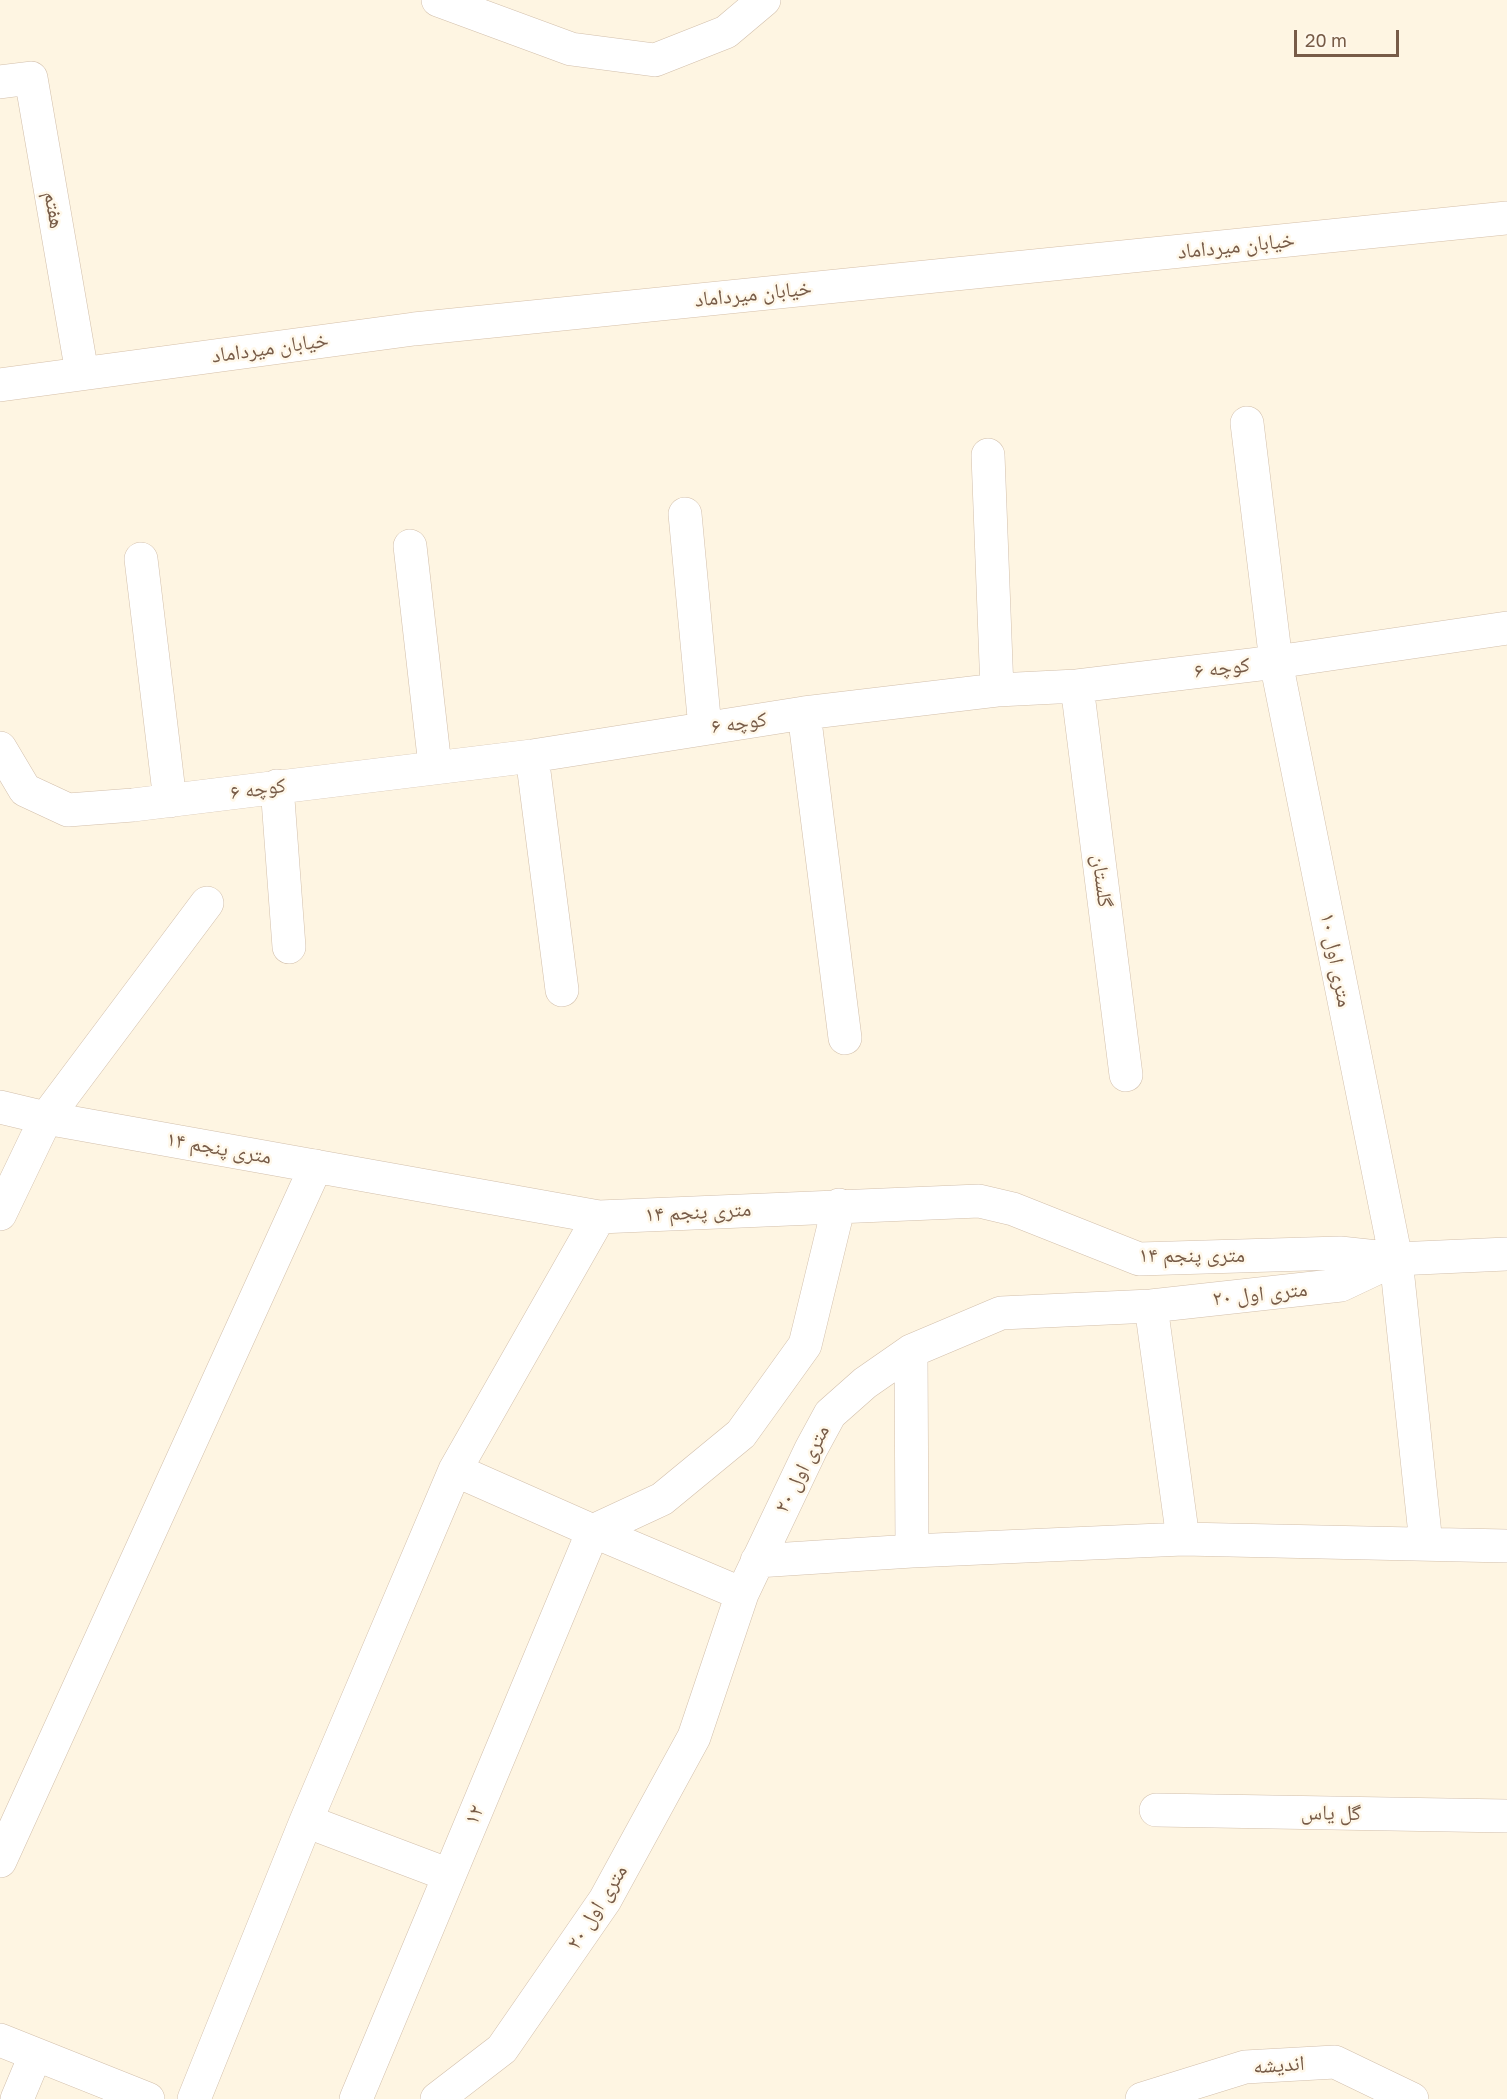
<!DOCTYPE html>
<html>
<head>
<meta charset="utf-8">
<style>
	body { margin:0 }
	#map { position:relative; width:1507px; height:2099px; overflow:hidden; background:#fef5e2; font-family:"Golos Text",sans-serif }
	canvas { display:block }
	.scale { position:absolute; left:1294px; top:30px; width:105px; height:27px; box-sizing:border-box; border:3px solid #775b47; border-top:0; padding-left:8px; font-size:18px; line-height:21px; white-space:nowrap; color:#775b47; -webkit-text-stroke:4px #fff8ea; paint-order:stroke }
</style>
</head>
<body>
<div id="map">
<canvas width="1507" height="2099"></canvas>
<div class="scale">20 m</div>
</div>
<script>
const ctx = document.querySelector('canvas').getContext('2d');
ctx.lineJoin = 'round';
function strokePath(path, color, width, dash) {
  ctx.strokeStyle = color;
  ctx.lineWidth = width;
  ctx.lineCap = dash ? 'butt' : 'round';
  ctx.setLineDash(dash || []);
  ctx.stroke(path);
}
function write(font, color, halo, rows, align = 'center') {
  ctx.font = font + ' "Golos Text","Noto Naskh Arabic",sans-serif';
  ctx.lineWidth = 5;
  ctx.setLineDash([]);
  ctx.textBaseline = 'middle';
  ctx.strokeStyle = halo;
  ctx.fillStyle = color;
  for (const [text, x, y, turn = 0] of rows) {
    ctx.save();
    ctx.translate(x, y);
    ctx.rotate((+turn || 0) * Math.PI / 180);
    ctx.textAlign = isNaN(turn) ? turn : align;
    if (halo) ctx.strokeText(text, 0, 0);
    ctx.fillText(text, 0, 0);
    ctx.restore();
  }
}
const street = new Path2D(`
	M 438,0 L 571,49 L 655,60 L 726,32 L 764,0
	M 0,82 L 31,78 L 82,373
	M 1247,423 L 1276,662 L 1396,1259 L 1426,1544
	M 988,455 L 997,690
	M 685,514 L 705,728
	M 410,546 L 435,766
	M 141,559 L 170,801
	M 1077,686 L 1126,1075
	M 804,713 L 845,1038
	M 0,748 L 25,790 L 68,810 L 133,805 L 532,756 L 804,713 L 997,690 L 1077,686 L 1276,662 L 1507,628
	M 532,756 L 562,990
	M 277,786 L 289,947
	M 0,1107 L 46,1118 L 599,1217 L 979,1201 L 1013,1209 L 1139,1259 L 1340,1253 L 1396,1259
	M 0,1214 L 46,1118 L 207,903
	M 1151,1306 L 1183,1539
	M 911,1351 L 912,1551
	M 455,1470 L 593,1531 L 662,1499 L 741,1434 L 805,1345 L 839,1205
	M 757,1561 L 912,1551 L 1183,1539 L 1507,1546
	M 1156,1810 L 1507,1816
	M 306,1821 L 449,1875
	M 0,1861 L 316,1166
	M 0,2040 L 148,2099
	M 17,2099 L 35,2056
	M 194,2099 L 306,1821 L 455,1470 L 599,1217
	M 356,2099 L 593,1531 L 742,1594
	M 437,2099 L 502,2049 L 605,1900 L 694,1737 L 742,1594 L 811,1449 L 830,1414 L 865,1383 L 911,1351 L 1001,1313 L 1151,1306 L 1341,1285 L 1396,1259 L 1507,1254
	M 1142,2099 L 1245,2067 L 1335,2062 L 1412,2099`);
const secondary = new Path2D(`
	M 0,385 L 414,329 L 1507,218`);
strokePath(street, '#d2bfab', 34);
strokePath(secondary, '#d5bfa8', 34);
strokePath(street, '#fff', 33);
strokePath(secondary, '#fff', 33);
write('21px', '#775b47', '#fff8ea', [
	["هفتم",54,210,80],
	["خیابان میرداماد",1236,246,-6],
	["خیابان میرداماد",753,294,-6],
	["خیابان میرداماد",270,348,-8],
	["کوچه ۶",1222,668,-7],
	["کوچه ۶",739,723,-8],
	["کوچه ۶",258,789,-8],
	["گلستان",1102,881,83],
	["۱۰ متری اول",1336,960,79],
	["۱۴ متری پنجم",219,1148,10],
	["۱۴ متری پنجم",698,1212,-3],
	["۱۴ متری پنجم",1192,1255],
	["۲۰ متری اول",1260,1294,-6],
	["۲۰ متری اول",802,1469,-63],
	["گل یاس",1331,1813,1],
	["۱۲",474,1815,-67],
	["۲۰ متری اول",597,1907,-58],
	["اندیشه",1279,2065,-4]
]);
</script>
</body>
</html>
